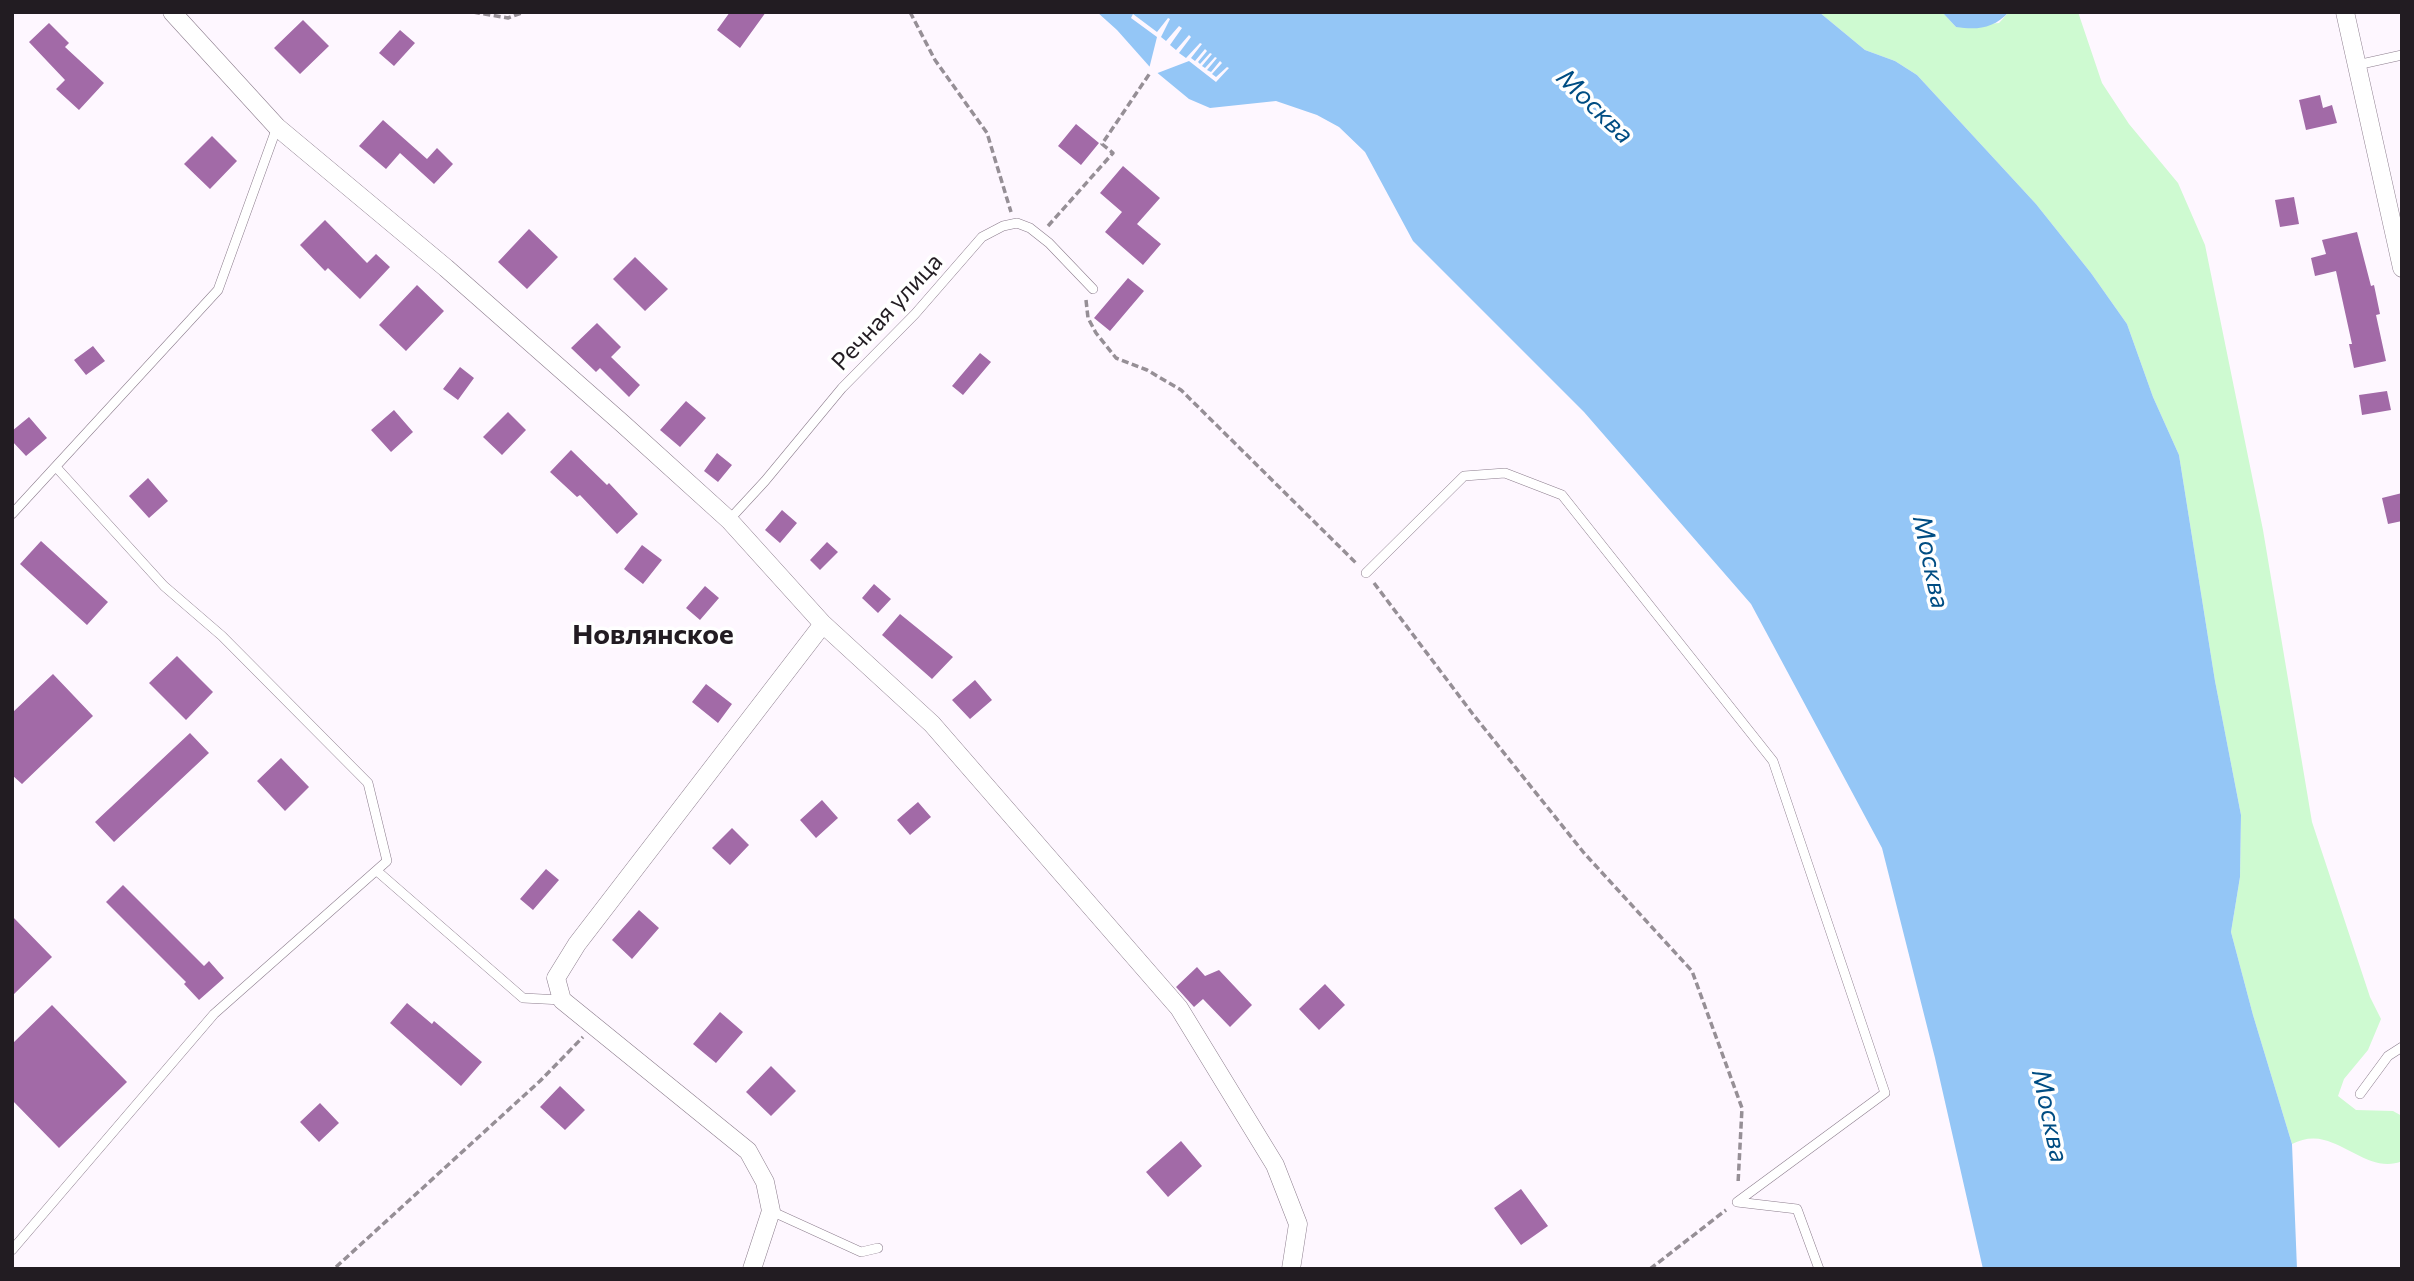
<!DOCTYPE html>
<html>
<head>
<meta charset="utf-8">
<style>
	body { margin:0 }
	#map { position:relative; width:2414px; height:1281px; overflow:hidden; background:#fef7ff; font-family:Commissioner,sans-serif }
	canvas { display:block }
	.frame { position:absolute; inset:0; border:14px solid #221c22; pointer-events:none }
</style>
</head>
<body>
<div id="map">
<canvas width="2414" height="1281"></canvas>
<div class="frame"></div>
</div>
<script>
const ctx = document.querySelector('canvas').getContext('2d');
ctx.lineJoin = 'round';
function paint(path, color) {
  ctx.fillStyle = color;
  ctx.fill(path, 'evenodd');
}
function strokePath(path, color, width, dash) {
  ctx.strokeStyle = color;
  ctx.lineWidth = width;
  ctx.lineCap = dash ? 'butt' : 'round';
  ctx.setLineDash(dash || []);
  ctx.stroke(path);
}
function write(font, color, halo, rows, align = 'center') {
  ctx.font = font + ' Commissioner,sans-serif';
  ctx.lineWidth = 7;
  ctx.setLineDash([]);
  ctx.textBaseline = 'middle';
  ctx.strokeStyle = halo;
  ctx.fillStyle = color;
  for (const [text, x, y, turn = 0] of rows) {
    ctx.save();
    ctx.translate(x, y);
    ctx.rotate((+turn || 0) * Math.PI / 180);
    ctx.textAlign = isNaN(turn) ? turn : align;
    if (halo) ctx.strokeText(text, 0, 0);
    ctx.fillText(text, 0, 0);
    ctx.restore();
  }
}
paint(new Path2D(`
	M 1819,12 L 1942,12 L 1956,27 L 1999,23 L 2009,12 L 2078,12 L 2102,83 L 2129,124 L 2178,183 L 2205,245 L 2263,530 L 2312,822 L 2370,997 L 2381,1019 L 2368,1050 L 2344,1079 L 2338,1096 L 2356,1110 L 2393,1111 L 2402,1116 L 2402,1161 C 2375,1173 2349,1146 2324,1140 C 2313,1137 2302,1139 2292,1144 L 2253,1015 L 2231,932 L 2240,877 L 2241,815 L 2215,681 L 2179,455 L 2153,397 L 2127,324 L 2091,273 L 2036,204 L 1917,75 L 1895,61 L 1865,50 Z`), '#cefad1');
paint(new Path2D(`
	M 1097,12 L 1819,12 L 1865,50 L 1895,61 L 1917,75 L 2036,204 L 2091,273 L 2127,324 L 2153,397 L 2179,455 L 2215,681 L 2241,815 L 2240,877 L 2231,932 L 2253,1015 L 2292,1144 L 2297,1269 L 1983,1269 L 1935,1058 L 1882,848 L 1751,604 L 1584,412 L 1413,241 L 1365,152 L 1339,127 L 1317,115 L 1276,101 L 1210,108 L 1189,99 L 1149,66 L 1117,30 Z
	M 1942,12 L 2009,12 C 1993,29 1977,30 1956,27 Z`), '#94c6f6');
paint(new Path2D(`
	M 1133,14 L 1157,32 L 1168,18 L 1170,19 L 1161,37 L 1166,41 L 1179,26 L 1182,28 L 1170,45 L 1176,50 L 1189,35 L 1191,37 L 1179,53 L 1186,58 L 1200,43 L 1202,44 L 1191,58 L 1195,61 L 1205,49 L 1207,51 L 1198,62 L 1200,64 L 1210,53 L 1212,54 L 1202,66 L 1205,68 L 1215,57 L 1217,58 L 1207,70 L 1211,72 L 1220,61 L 1222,63 L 1212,74 L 1216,77 L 1227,67 L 1229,68 L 1216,82 L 1189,61 L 1155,74 L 1149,69 L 1157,37 L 1131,18 Z`), '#fef7ff');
paint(new Path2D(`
	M 730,12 L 766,12 L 740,48 L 717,30 Z
	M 303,20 L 329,46 L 300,74 L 274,48 Z
	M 49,23 L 69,43 L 65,47 L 104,83 L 79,110 L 56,89 L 65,80 L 29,42 Z
	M 400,30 L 415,43 L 394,66 L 379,53 Z
	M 2320,95 L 2323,108 L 2332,105 L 2337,123 L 2306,130 L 2299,100 Z
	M 383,120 L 427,159 L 437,148 L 453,164 L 434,184 L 400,153 L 386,169 L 359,146 Z
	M 1076,124 L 1099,143 L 1081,165 L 1058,146 Z
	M 212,136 L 237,161 L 210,189 L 184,164 Z
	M 1123,166 L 1160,198 L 1137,224 L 1161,244 L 1143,265 L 1105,232 L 1122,212 L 1100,193 Z
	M 2294,197 L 2299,224 L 2280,227 L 2275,200 Z
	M 325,220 L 367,263 L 376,254 L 390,267 L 360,299 L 328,268 L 325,271 L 300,245 Z
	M 529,229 L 558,257 L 527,289 L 498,262 Z
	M 2357,232 L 2371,286 L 2374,285 L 2380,314 L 2376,315 L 2386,361 L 2354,368 L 2349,344 L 2352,344 L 2336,271 L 2315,276 L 2311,258 L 2326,254 L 2322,240 Z
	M 635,257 L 668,289 L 645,311 L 613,279 Z
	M 1128,278 L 1144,291 L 1110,331 L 1094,318 Z
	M 417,285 L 444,311 L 406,351 L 379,325 Z
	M 597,323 L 621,347 L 611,357 L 640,385 L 629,397 L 600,368 L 596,372 L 571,348 Z
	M 93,346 L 105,361 L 86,375 L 74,360 Z
	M 980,353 L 991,362 L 963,395 L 952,386 Z
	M 460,367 L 474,378 L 458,400 L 443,389 Z
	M 2387,391 L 2391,410 L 2362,415 L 2359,395 Z
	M 686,401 L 706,418 L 680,447 L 660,430 Z
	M 394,410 L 413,432 L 391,452 L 371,430 Z
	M 508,412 L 526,430 L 502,455 L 483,437 Z
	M 29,417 L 47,438 L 26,456 L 12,441 L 12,431 Z
	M 571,450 L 607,485 L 609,483 L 638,514 L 617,534 L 580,495 L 577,497 L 550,472 Z
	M 717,453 L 732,465 L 718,482 L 704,471 Z
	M 148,478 L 168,501 L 149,518 L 129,496 Z
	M 2402,493 L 2402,521 L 2388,524 L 2382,498 Z
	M 782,510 L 797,523 L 780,543 L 765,530 Z
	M 41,541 L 108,602 L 87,625 L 20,564 Z
	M 827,542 L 838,552 L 820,570 L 810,560 Z
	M 642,545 L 662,560 L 643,584 L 624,569 Z
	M 874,584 L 891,599 L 878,613 L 862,598 Z
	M 705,586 L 719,598 L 700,620 L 686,608 Z
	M 900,614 L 953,657 L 932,679 L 882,635 Z
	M 177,656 L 213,692 L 186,720 L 149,683 Z
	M 53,674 L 93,716 L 22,784 L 12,775 L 12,713 Z
	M 975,680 L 992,700 L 970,719 L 952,700 Z
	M 706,684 L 732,704 L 718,723 L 692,702 Z
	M 190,733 L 209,753 L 114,842 L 95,822 Z
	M 281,758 L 309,787 L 285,811 L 257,781 Z
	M 822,800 L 838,818 L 816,838 L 800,820 Z
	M 918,802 L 931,817 L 910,835 L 897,820 Z
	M 732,828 L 749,845 L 730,865 L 712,848 Z
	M 546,869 L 559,880 L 533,910 L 520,899 Z
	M 123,885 L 204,966 L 209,961 L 224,978 L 199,1000 L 184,984 L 186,982 L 106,902 Z
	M 639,910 L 659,928 L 632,959 L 612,940 Z
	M 12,916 L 52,957 L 12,996 Z
	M 1197,967 L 1205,976 L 1219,970 L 1252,1005 L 1230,1027 L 1203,999 L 1194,1007 L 1176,987 Z
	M 1325,984 L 1345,1005 L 1319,1030 L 1299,1009 Z
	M 407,1003 L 432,1024 L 434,1021 L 482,1062 L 461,1086 L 390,1023 Z
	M 52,1005 L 127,1082 L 59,1148 L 12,1100 L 12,1044 Z
	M 720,1012 L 743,1032 L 716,1063 L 693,1044 Z
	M 771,1066 L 796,1091 L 771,1116 L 746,1092 Z
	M 560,1086 L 585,1110 L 565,1130 L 540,1107 Z
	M 320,1103 L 339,1123 L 319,1142 L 300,1122 Z
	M 1181,1141 L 1202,1166 L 1168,1197 L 1146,1172 Z
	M 1521,1189 L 1548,1226 L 1521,1245 L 1494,1208 Z`), '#a26aa7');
const lane = new Path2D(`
	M 2357,65 L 2402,55
	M 12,514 L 218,290 L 277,127
	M 729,520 L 765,481 L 842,388 L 915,314 L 982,237 L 1003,226 L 1017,223 L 1030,228 L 1049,243 L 1093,289
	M 1366,573 L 1464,476 L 1505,473 L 1562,495 L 1773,761 L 1885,1093 L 1737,1202 L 1797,1209 L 1819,1269
	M 377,871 L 523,998 L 562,1000
	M 2360,1094 L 2388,1056 L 2402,1047
	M 771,1211 L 861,1252 L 878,1248
	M 12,1250 L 214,1014 L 387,861 L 368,783 L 222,636 L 164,586 L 56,467`);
const street = new Path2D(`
	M 172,12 L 277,127 L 446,268 L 623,424 L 729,520 L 823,624 L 932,724 L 1179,1008 L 1275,1165 L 1298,1224 L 1291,1269
	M 2345,12 L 2402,268
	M 752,1269 L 771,1211 L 765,1182 L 748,1151 L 562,1000 L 556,978 L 577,944 L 823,624`);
strokePath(lane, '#8c7d8d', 10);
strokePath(street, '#8c7d8d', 19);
strokePath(new Path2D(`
	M 473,12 L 508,18 L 524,12
	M 910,12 L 935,60 L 987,133 L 1011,212
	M 1048,226 L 1113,153 L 1102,144 L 1150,73
	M 1086,300 L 1088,318 L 1096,333 L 1116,358 L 1147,370 L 1181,390 L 1357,564
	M 1374,583 L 1472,713 L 1584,853 L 1692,971 L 1742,1108 L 1738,1184
	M 336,1267 L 540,1081 L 583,1037
	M 1650,1269 L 1726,1210`), '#968f96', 3.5, [7, 3.5]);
strokePath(lane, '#fff', 9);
strokePath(street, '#fff', 18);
write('24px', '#221c22', '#fff', [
	["Речная улица",887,312,-47]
]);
write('italic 26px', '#004d83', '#fff', [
	["Москва",1595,106,44],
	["Москва",1931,562,78],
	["Москва",2050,1116,78]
]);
write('bold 28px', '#221c22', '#fff', [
	["Новлянское",653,635]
]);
</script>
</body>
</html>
